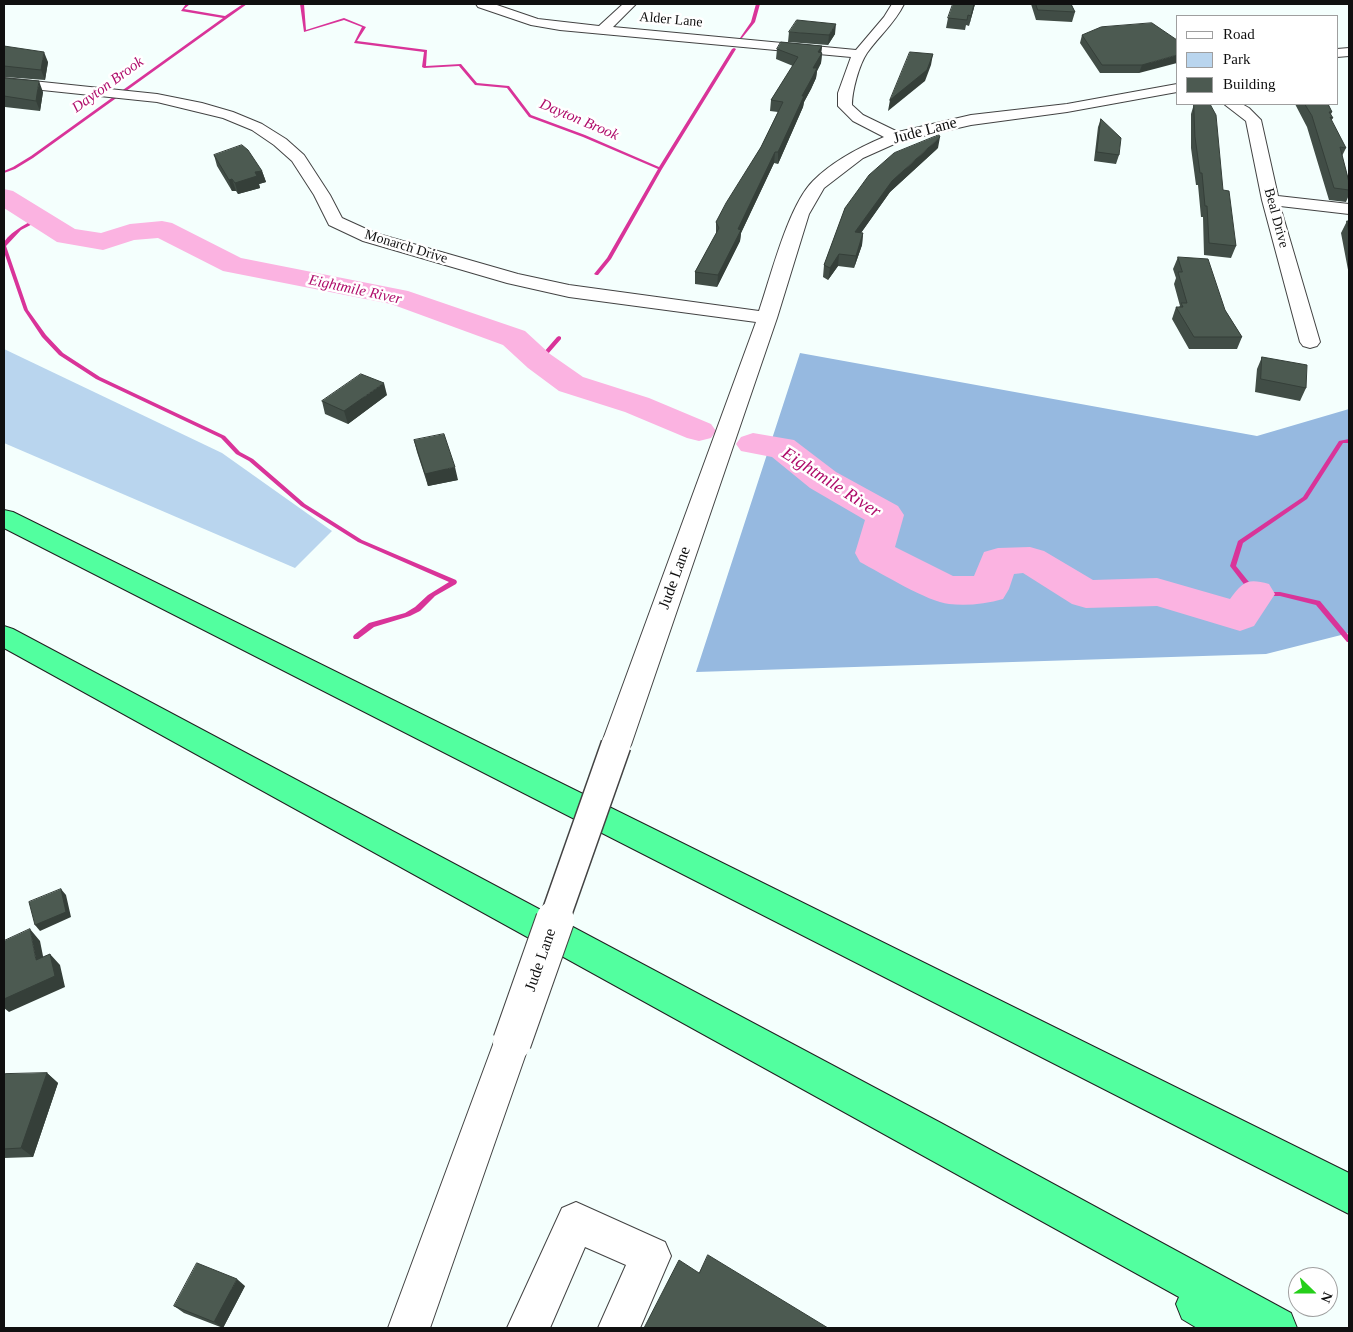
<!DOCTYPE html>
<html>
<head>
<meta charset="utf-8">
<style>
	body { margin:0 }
	#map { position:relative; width:1353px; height:1332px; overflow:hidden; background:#f4fffd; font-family:"Times New Roman",serif }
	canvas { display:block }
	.frame { position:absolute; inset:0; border:5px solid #101010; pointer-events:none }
	.legend { position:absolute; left:1176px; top:15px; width:162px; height:90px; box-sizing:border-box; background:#fff; border:1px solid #9f9f9f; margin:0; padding:6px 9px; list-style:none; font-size:15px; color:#101010 }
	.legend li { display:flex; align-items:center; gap:10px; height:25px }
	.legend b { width:25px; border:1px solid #9f9f9f }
	.north { position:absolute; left:1288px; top:1267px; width:50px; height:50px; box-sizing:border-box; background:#fff; border:1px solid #9f9f9f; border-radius:50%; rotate:112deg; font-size:14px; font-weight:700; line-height:20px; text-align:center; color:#101010 }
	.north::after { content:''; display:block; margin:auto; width:18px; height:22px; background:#25cf1a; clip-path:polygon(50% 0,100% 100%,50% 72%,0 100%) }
</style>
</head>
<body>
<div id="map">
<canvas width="1353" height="1332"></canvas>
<div class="frame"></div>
<ul class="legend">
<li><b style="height:6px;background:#fff"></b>Road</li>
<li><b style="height:14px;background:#b9d5ee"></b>Park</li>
<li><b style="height:14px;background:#4c5a51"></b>Building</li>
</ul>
<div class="north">N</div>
</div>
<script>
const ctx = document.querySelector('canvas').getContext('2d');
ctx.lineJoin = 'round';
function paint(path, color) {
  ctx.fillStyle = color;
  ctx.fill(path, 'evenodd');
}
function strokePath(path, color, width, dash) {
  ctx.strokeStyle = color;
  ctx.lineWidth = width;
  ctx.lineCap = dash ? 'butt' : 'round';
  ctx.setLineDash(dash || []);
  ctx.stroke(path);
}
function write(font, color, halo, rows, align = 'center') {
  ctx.font = font + ' "Times New Roman",serif';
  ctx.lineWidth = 5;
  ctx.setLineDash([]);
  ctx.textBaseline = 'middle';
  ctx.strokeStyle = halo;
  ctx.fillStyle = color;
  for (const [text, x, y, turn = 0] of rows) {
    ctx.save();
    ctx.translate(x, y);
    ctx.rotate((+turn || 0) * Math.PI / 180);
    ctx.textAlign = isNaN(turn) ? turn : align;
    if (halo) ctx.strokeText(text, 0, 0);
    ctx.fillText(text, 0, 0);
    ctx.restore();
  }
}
paint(new Path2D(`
	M 4,349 L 222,453 L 332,531 L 295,568 L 4,443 Z`), '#b9d5ee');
paint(new Path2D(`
	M 800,353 L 1257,436 L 1349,409 L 1349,633 L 1266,654 L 696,672 Z`), '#96b9e0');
paint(new Path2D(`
	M 186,4 L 190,4 L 184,9 L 225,16 L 243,4 L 247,4 L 33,158 L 15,169 L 4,173 L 4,171 L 13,167 L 31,156 L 223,18 L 181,11 Z
	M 300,4 L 304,4 L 306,30 L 344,18 L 366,27 L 357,41 L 427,50 L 426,66 L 461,64 L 477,83 L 509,86 L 531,115 L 585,135 L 659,167 L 732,49 L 734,48 L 736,49 L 662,169 L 611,259 L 598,275 L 596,275 L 594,274 L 607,258 L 658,169 L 583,137 L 529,117 L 507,88 L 475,85 L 459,66 L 424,68 L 422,67 L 424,52 L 354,43 L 362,27 L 344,20 L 304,32 Z
	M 756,4 L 760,4 L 755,22 L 742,38 L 740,38 L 751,22 Z
	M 38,218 L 42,219 L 21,230 L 6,246 L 28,310 L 46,335 L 63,353 L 100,377 L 225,436 L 240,452 L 253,459 L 305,504 L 362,540 L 456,580 L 457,582 L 456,584 L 435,596 L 420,611 L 410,616 L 374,627 L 358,639 L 354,639 L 353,637 L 354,635 L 369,623 L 405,613 L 415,607 L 428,595 L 449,582 L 358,542 L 301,506 L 249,461 L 236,454 L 221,438 L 96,379 L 59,355 L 42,337 L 24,310 L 4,252 C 4,249 3,246 4,243 C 8,233 29,222 38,218 Z
	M 559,336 L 561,337 L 561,339 L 541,362 L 537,362 L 537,360 L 557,337 Z
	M 1349,439 L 1349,443 L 1343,443 L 1307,499 L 1243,543 L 1236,566 L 1257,592 L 1280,592 L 1320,601 L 1349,636 L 1349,642 L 1347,642 L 1316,605 L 1280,596 L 1253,596 L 1230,566 L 1238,541 L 1303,497 L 1339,441 Z`), '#d93499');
paint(new Path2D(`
	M 4,189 L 13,191 L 75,229 L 101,233 L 130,224 L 162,221 L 172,223 L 241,258 L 408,291 L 525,331 L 550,354 L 583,377 L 649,398 L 711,424 L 716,431 L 711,438 L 699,441 L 687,438 L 625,412 L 559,391 L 528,368 L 503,345 L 391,304 L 223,271 L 158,238 L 134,240 L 103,250 L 57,242 L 4,208 Z
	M 753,433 L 794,440 L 836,472 L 898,506 L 904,515 L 895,547 L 953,576 L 974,576 L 984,552 L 998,548 L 1030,547 L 1044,551 L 1093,580 L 1157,578 L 1230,599 C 1243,581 1248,578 1269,584 L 1275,594 L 1254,626 L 1240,631 L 1157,606 L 1086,608 L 1072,604 L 1023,573 L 1014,574 L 1009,589 L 1003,599 C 986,604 966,606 949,604 C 928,602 881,573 860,562 L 855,553 L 865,520 L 810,488 L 772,457 L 741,451 L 736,444 L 741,437 Z`), '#fbb3e1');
const minor = new Path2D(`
	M 476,4 L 494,4 L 538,19 L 599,26 L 623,4 L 636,4 L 613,27 L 856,50 L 884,17 L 892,4 L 904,4 C 895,23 879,36 867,53 C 859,65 852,91 852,105 L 863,115 L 898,132 L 971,115 L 1067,104 L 1177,84 L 1177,92 L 1067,112 L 971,125 L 901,141 L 863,158 L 824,188 L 809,214 L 777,318 L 631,745 L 626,753 L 616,757 L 606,753 L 601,745 L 756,322 L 569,297 L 507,283 L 363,241 L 329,225 L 314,195 L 292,161 L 274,145 L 252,130 L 223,118 L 157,102 L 4,86 L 4,78 L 157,94 L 202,103 L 233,112 L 262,124 L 286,139 L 304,155 L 330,195 L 342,218 L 375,233 L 518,274 L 569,285 L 759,311 C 771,276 788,206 813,181 C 833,161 858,148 884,137 L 853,121 L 838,106 L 838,93 L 851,57 L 560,30 L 531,25 L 478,7 Z
	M 1349,48 L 1349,56 L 1337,57 L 1337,49 Z
	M 1224,104 L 1242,104 L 1249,108 L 1261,120 L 1278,196 L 1349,204 L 1349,214 L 1280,206 L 1320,342 L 1317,346 L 1310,348 L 1303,346 L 1300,342 L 1262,200 L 1246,121 Z
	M 512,1024 L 525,1030 L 530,1042 L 430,1328 L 388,1328 L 494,1042 L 499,1030 Z
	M 576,1202 L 665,1242 L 671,1256 L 640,1328 L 598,1328 L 626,1265 L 585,1247 L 550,1328 L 507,1328 L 562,1208 Z`);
const highway = new Path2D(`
	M 4,510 L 13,512 L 1349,1173 L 1349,1214 L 4,528 Z
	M 4,626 L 13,629 L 941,1123 L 1291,1313 L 1297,1328 L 1197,1328 L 1182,1319 L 1176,1304 L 1179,1297 L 4,648 Z`);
strokePath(minor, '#434343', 2);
strokePath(highway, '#212121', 2);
paint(minor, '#fff');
paint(highway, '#52ff9f');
const minorBridgeFar1 = new Path2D(`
	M 554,921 L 616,745`);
const minorBridge = new Path2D(`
	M 512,1042 L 555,920`);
strokePath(minorBridgeFar1, '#434343', 32, []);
strokePath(minorBridge, '#434343', 40, []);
strokePath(minorBridgeFar1, '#fff', 29);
strokePath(minorBridge, '#fff', 38);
paint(new Path2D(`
	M 975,4 L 969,26 L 966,25 L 965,30 L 946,28 L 948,18 Z
	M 1031,4 L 1071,4 L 1075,12 L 1072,22 L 1036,20 Z
	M 789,32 L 835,34 L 828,45 L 788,42 Z
	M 1082,35 L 1177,40 L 1139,73 L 1100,73 L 1080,43 Z
	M 4,46 L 48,62 L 45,80 L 4,77 Z
	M 822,46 L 821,52 L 822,53 L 821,63 L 817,71 L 816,78 L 811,89 L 804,102 L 803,107 L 778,164 L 774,163 L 741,233 L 740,241 L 717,287 L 695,284 L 695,272 L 716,234 L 716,222 L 761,147 L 778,112 L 770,111 L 771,100 L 793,66 L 776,59 L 777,49 Z
	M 4,78 L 43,92 L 40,111 L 5,107 L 4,107 Z
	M 1194,104 L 1223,190 L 1236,246 L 1231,258 L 1204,255 L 1203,217 L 1201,217 L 1198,185 L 1196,185 L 1191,148 L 1191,114 Z
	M 1295,104 L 1328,104 L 1332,112 L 1331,114 L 1333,118 L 1331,121 L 1346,148 L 1342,156 L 1349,182 L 1349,195 L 1346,202 L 1329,200 L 1307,127 Z
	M 1101,119 L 1119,155 L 1116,164 L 1094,161 L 1098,127 Z
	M 938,148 L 890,192 L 861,233 L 863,233 L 862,245 L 854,268 L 838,266 L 828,280 L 823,277 L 824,265 L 845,208 Z
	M 214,155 L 262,171 L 266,182 L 259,184 L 260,188 L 238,194 L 236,191 L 232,191 L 217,166 Z
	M 1347,221 L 1349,221 L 1349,275 L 1341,233 Z
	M 1178,257 L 1225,310 L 1242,337 L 1237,349 L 1189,349 L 1172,319 L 1176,307 L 1179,307 L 1180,306 L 1174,284 L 1176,278 L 1173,269 Z
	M 1262,357 L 1306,388 L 1300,401 L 1255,392 L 1257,369 Z
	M 387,395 L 348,424 L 325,414 L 322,401 Z
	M 414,440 L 458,480 L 428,486 L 417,452 Z
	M 47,1073 L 58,1083 L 33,1157 L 4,1158 L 4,1076 Z
	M 245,1286 L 223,1328 L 184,1313 L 174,1306 Z`), '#414d46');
paint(new Path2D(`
	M 974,4 L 975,4 L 969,26 L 971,16 Z
	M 836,24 L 835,34 L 828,45 L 829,35 Z
	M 822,46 L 821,55 L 822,53 L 821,63 L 817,71 L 816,78 L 811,89 L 804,102 L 803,107 L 778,164 L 778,152 L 813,68 L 818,52 Z
	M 44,52 L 48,62 L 45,80 L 41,70 Z
	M 933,54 L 931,65 L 925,81 L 888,111 L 890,100 Z
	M 1177,55 L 1177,63 L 1139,73 L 1142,65 Z
	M 39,81 L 43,92 L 40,111 L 36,101 Z
	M 940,137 L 938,148 L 890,192 L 853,244 L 855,232 L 892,181 Z
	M 775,152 L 774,163 L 741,233 L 740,241 L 717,287 L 718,275 L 738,229 Z
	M 262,171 L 266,182 L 259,184 L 260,188 L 238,194 L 235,183 L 255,172 Z
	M 232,179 L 236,191 L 232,191 L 229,180 Z
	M 863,233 L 862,245 L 854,268 L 856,256 Z
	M 839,254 L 838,266 L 828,280 L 830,268 Z
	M 384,383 L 387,395 L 348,424 L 344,411 Z
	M 455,467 L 458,480 L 428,486 L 425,474 Z
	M 61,889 L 66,895 L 71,917 L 40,931 L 35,925 Z
	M 30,929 L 40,941 L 46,971 L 36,960 Z
	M 50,954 L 60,965 L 65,987 L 9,1012 L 4,1008 L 4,999 Z
	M 47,1073 L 58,1083 L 33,1157 L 21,1148 Z
	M 237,1279 L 245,1286 L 223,1328 L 214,1322 Z`), '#353f39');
const building = new Path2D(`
	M 953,4 L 974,4 L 971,16 L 968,15 L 967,20 L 948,18 Z
	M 1036,4 L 1071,4 L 1075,12 L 1038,10 Z
	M 797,20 L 836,24 L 829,35 L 789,32 Z
	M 1152,23 L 1177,40 L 1177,55 L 1142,65 L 1102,65 L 1082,35 L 1101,27 Z
	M 781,42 L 822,46 L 818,52 L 822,53 L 813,68 L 817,68 L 812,78 L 802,96 L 804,96 L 778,152 L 775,152 L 738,229 L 741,230 L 718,275 L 695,272 L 719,228 L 716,222 L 726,203 L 761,147 L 783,102 L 771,100 L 798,57 L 777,49 Z
	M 4,46 L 44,52 L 41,70 L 4,66 Z
	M 910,52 L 933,54 L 927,70 L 890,100 Z
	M 4,78 L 39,81 L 36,101 L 4,96 Z
	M 1194,104 L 1210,104 L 1216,115 L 1223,190 L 1229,191 L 1236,246 L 1209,243 L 1207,206 L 1205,206 L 1202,173 L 1200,173 L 1195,137 Z
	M 1305,104 L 1328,104 L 1332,112 L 1329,112 L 1333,118 L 1330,117 L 1346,148 L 1340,147 L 1349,182 L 1349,190 L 1334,188 L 1312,116 Z
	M 1101,119 L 1121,138 L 1119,155 L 1097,152 Z
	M 939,135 L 940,137 L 892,181 L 855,232 L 863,233 L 856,256 L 839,254 L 830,268 L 824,265 L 845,208 L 869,175 L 894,153 Z
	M 242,145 L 248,150 L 262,171 L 255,172 L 257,176 L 235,183 L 232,179 L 229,180 L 214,155 Z
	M 1347,221 L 1349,221 L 1349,233 Z
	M 1178,257 L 1208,259 L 1225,310 L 1242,337 L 1194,337 L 1176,307 L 1183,307 L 1181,303 L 1187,303 L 1178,272 L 1182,272 Z
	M 1262,357 L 1307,365 L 1306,388 L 1261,379 Z
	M 361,374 L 384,383 L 344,411 L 322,401 Z
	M 444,434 L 455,467 L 425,474 L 414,440 Z
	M 61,889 L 66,912 L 35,925 L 29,902 Z
	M 30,929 L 36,960 L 50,954 L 55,976 L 4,999 L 4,941 Z
	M 47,1073 L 21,1148 L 4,1149 L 4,1076 L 5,1074 Z
	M 708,1255 L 828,1328 L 644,1328 L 679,1260 L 699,1273 Z
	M 197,1263 L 237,1279 L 214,1322 L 174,1306 Z`);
paint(building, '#4c5a51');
strokePath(building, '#353f39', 1);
write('14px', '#101010', '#fff', [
	["Alder Lane",671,20,5],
	["Beal Drive",1276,218,75],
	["Monarch Drive",406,247,17]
]);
write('italic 15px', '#af0c6a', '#fff', [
	["Dayton Brook",108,85,-36],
	["Dayton Brook",579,120,23],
	["Eightmile River",355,290,12]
]);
write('16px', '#101010', '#fff', [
	["Jude Lane",925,131,-15],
	["Jude Lane",675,578,-70],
	["Jude Lane",541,960,-71]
]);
write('italic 18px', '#af0c6a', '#fff', [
	["Eightmile River",831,483,33]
]);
</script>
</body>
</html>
